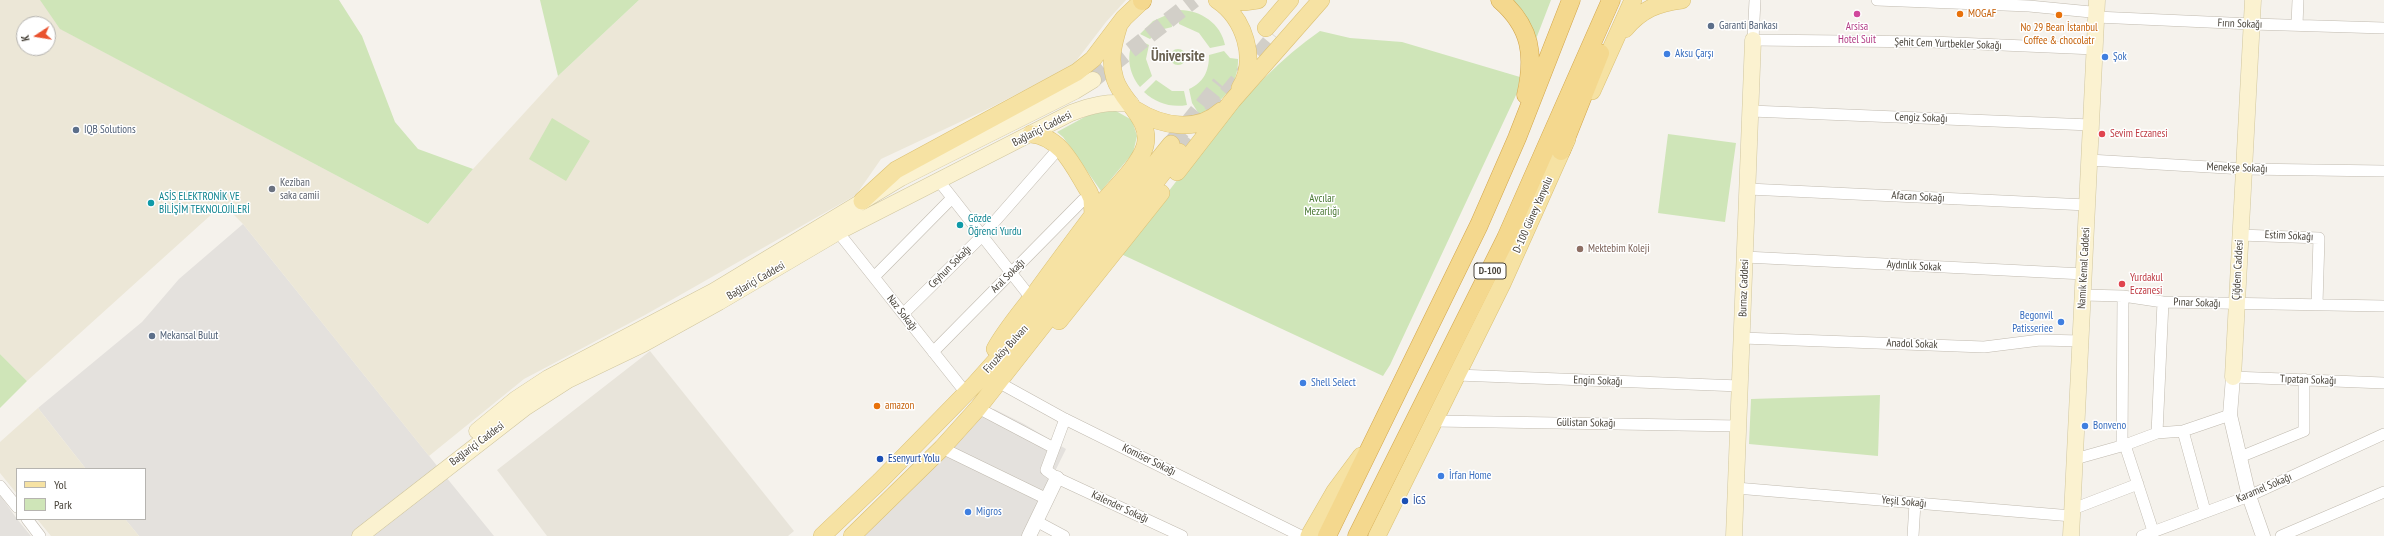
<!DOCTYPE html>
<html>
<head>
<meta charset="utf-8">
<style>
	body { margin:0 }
	#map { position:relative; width:2384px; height:536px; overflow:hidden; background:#f5f2ec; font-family:"PT Sans Narrow",sans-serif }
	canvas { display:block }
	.legend { position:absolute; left:16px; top:468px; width:130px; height:52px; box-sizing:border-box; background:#fff; border:1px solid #b6b4b0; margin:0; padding:5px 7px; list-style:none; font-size:12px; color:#48433a }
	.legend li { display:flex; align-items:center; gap:8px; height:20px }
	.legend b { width:20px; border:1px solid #b6b4b0 }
	.north { position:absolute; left:16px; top:16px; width:40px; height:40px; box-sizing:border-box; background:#fff; border:1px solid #b6b4b0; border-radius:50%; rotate:258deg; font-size:11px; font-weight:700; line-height:16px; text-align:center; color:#48433a }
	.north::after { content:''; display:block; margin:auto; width:14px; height:18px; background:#e9522e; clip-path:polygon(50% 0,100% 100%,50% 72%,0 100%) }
</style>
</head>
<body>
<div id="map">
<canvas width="2384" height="536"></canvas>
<ul class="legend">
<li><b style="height:5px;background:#f6e2a3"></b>Yol</li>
<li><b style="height:11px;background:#cfe5b8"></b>Park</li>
</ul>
<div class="north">K</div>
</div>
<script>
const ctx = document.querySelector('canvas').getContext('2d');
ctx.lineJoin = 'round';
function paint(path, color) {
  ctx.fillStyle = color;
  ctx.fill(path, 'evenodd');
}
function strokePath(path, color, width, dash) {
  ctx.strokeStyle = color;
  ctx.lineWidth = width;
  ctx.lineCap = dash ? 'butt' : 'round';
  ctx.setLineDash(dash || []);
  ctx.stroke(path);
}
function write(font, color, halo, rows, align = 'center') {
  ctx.font = font + ' "PT Sans Narrow",sans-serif';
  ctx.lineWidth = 3;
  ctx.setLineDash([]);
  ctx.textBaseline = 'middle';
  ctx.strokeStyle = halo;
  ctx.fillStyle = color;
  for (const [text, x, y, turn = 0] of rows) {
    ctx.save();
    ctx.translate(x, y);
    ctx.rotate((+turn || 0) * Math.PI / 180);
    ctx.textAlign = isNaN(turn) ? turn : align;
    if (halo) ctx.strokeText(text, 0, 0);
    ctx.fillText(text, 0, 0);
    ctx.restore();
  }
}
paint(new Path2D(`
	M 650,351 L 794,531 L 788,536 L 547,536 L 497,470 Z`), '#e8e4da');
paint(new Path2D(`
	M 243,224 L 446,477 L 494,536 L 139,536 L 125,519 L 145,519 L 145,469 L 86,469 L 38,408 L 142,322 L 179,279 Z
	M 994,409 L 1024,424 L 1066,449 L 1023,536 L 856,536 L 979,414 Z
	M 0,495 L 17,519 L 31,536 L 0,536 Z`), '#e4e1dd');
paint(new Path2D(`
	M 0,0 L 51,0 L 61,29 L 428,224 L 473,169 L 558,76 L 639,0 L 1126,0 L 1106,22 L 1073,65 L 992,107 L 881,159 L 856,195 L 645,315 L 524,379 L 429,456 L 243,224 L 223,204 L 27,381 L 0,354 ZM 24,24 L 48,24 L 48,48 L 24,48 Z
	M 38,408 L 86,469 L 17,469 L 17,494 L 0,473 L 0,442 Z
	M 37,519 L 125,519 L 139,536 L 51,536 Z`), '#ece7d7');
paint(new Path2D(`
	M 40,0 L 339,0 L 362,36 L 395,122 L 418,149 L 473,169 L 428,224 L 60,29 Z
	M 540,0 L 639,0 L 558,76 Z
	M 1509,0 L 1551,0 L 1536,39 L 1530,25 Z
	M 1178,10 C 1199,9 1221,23 1225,45 L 1210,48 L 1199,33 L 1179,24 Z
	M 1171,13 L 1172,27 L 1160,30 L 1150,39 L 1140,34 L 1153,21 Z
	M 1320,31 L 1350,38 L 1402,42 L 1520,77 L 1517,93 L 1390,365 L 1383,376 L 1121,254 C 1178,181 1243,84 1320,31 Z
	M 1135,38 L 1149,45 L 1146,59 L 1152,76 L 1140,87 C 1129,74 1125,54 1135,38 Z
	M1170 57a8 8 0 1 1 16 0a8 8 0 1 1-16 0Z
	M 1224,51 L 1230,58 L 1238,59 C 1239,84 1221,105 1199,114 L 1192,103 L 1189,89 C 1204,82 1209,71 1209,55 Z
	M 1156,80 L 1172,91 L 1184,91 L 1187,105 C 1171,108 1156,103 1144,92 Z
	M 1104,110 L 1116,111 L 1132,120 L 1137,136 L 1133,153 L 1101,191 L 1063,137 L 1057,132 L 1092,113 Z
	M 552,118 L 590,141 L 566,181 L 529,159 Z
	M 1668,134 L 1736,143 L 1725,222 L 1658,213 Z
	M 0,354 L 27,381 L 0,408 Z
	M 1880,395 L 1878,456 L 1749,444 L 1751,399 Z`), '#cfe5b8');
strokePath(new Path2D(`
	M 1093,80 L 1194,0`), '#d2cfc8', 16, [16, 8]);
strokePath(new Path2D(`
	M 1171,144 L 1220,84
	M 1179,152 L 1275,36`), '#d2cfc8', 17, [17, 8]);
const minor = new Path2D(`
	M 1755,0 L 1753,40 L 1932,42 L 2095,49
	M 1877,0 L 2029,6 L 2091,12 L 2096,17 L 2252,24 L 2384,28
	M 2297,25 L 2298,0
	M 1751,111 L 2091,125
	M 2089,160 L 2244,169 L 2384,171
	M 939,181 L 1031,298
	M 1748,189 L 2087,205
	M 838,232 L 966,393
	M 2240,235 L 2319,238 L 2317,304
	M 1745,257 L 2084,274
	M 874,277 L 952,198
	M 2083,295 L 2123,296 L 2163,302 L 2384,306
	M 903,314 L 982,236 L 1060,147
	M 1742,338 L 1984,347 L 2040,340 L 2081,341
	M 933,352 L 1083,200
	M 1457,375 L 1740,386
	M 2233,377 L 2384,383
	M 998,382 L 1065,419 L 1301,536
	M 978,408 L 1054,448
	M 1065,419 L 1046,470 L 1057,478 L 1182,536
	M 1434,421 L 1739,426
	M 2183,431 L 2205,511
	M 2157,433 L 2163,302
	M 2125,445 L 2153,531
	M 2122,446 L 2123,296
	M 942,448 L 1047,499
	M 2240,457 L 2304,431 L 2304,379
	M 2075,459 L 2125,445 L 2157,433 L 2183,431 L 2230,415
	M 0,486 L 17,507
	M 1736,488 L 2072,516
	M 2073,509 L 2138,484
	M 27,519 L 40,536
	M 1036,521 L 1064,536
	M 1913,536 L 1915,503
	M 2142,536 L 2249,496 L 2384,434
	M 2281,536 L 2384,492`);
const tertiary = new Path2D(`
	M 2233,377 L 2230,415 L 2249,496 L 2263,536
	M 1029,536 L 1057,478`);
const secondary = new Path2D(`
	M 2233,377 L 2253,0
	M 477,431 L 516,399 L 548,378 L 714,291 L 901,178 L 1075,91 L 1093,80
	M 360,536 L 526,407 L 568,380 L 643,344 L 719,302 L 838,232 L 1071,113 C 1092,105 1108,101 1131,104
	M 1734,536 L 1753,40
	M 2071,536 L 2097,0`);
const primary = new Path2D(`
	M 1217,0 C 1244,18 1258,59 1240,88
	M 1228,0 L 1244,2 L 1258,0
	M 1266,28 L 1290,0
	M 1625,29 C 1641,10 1657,3 1682,0
	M 1592,91 L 1633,0
	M 1136,110 C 1161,126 1197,133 1221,111
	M 1031,134 C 1062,137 1074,168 1089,192 L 1092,199 L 1093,215
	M 1177,172 L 1232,101 L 1321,0
	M 862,201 L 896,170 L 1077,72 L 1093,59 L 1124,18 L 1143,0
	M 1059,321 L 1161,193
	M 995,349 C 1006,329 1022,311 1036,292 C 1058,262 1080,232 1103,202 C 1115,188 1140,164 1145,146 C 1152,119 1122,102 1115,79 C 1109,60 1113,44 1119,25
	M 822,536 L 880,481 L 975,384 L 1033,319 L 1076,261 L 1171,144
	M 852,536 L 942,448 L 978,408 L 1179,152
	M 1309,536 L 1335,491 L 1361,456
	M 1377,536 L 1502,284 L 1567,139`);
const trunk = new Path2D(`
	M 1500,0 C 1531,27 1535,55 1526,95
	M 1142,1 L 1142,0
	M 1561,151 L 1600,53
	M 1327,536 L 1479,225 L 1517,138 L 1571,0
	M 1357,536 L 1506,238 L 1611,0`);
strokePath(minor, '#c0baaf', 12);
strokePath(tertiary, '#c0baaf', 15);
strokePath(secondary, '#d0c69f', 17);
strokePath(primary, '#dbc073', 18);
strokePath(trunk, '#d2a549', 19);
strokePath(minor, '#fff', 11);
strokePath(tertiary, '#fff', 14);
strokePath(secondary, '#fbf2d0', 16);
strokePath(primary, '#f6e2a3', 17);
strokePath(trunk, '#f4d88e', 18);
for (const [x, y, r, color] of [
	[1857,14,4,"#d1479c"],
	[1960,14,4,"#e8710a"],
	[2059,15,4,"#e8710a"],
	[1711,26,4,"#5c6f8a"],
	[1667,54,4,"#3f7fe0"],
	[2105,57,4,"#3f7fe0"],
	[76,130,4,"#5c6f8a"],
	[2102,134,4,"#e0444e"],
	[272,189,4,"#6b7280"],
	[151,203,4,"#0f9aa8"],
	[960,225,4,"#0f9aa8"],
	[1580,249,4,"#8d6e63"],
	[2122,284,4,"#e0444e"],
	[2061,322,4,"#3f7fe0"],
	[152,336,4,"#5c6f8a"],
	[1303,383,4,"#3f7fe0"],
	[877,406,4,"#e8710a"],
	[2085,426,4,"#3f7fe0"],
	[880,459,4,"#1a4fb4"],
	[1441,476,4,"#3f7fe0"],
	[1405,501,4,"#1a4fb4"],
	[968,512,4,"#3f7fe0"]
]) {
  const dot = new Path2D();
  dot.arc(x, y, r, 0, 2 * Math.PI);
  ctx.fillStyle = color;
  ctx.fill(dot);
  strokePath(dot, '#fff', 1.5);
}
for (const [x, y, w] of [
	[1490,271,32]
]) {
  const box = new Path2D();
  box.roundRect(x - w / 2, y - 8, w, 16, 3);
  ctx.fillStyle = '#fff';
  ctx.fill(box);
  strokePath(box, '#48433a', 1);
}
write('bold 10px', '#48433a', null, [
	["D-100",1490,271]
]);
write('11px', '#c56008', '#fff', [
	["MOGAF",1968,14],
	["No 29 Bean İstanbul",2059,28,"center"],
	["Coffee & chocolatr",2059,41,"center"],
	["amazon",885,406]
], 'left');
write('11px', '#48433a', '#fff', [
	["Fırın Sokağı",2240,24,2],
	["Şehit Cem Yurtbekler Sokağı",1948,44,2],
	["Cengiz Sokağı",1921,118,2],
	["Bağlariçi Caddesi",1042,129,-27],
	["Menekşe Sokağı",2237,168,2],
	["Afacan Sokağı",1918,197,3],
	["D-100 Güney Yanyolu",1533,215,-66],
	["Estim Sokağı",2289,236,3],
	["Aydınlık Sokak",1914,266,3],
	["Ceyhun Sokağı",950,267,-45],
	["Namık Kemal Caddesi",2084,268,-87],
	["Çiğdem Caddesi",2238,270,-87],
	["Aral Sokağı",1008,276,-45],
	["Bağlariçi Caddesi",756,281,-30],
	["Burnaz Caddesi",1744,288,-88],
	["Pınar Sokağı",2197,303,2],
	["Naz Sokağı",902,313,52],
	["Anadol Sokak",1912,344,2],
	["Firuzköy Bulvarı",1006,349,-48],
	["Tıpatan Sokağı",2308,380,2],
	["Engin Sokağı",1598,381,2],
	["Gülistan Sokağı",1586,423,1],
	["Bağlariçi Caddesi",477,444,-37],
	["Komiser Sokağı",1149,460,26],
	["Karamel Sokağı",2264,488,-23],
	["Yeşil Sokağı",1904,502,5],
	["Kalender Sokağı",1120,507,25]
]);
write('11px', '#4e5e75', '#fff', [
	["Garanti Bankası",1719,26],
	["IQB Solutions",84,130],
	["Mekansal Bulut",160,336]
], 'left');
write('11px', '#b23c85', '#fff', [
	["Arsisa",1857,27],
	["Hotel Suit",1857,40]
]);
write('11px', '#366cbe', '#fff', [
	["Aksu Çarşı",1675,54],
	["Şok",2113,57],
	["Begonvil",2053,316,"right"],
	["Patisseriee",2053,329,"right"],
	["Shell Select",1311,383],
	["Bonveno",2093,426],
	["İrfan Home",1449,476],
	["Migros",976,512]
], 'left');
write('11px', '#be3a42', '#fff', [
	["Sevim Eczanesi",2110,134],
	["Yurdakul",2130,278],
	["Eczanesi",2130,291]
], 'left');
write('11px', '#5b616d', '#fff', [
	["Keziban",280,183],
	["saka camii",280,196]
], 'left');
write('11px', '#0d838f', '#fff', [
	["ASİS ELEKTRONİK VE",159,197],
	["BİLİŞİM TEKNOLOJİLERİ",159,210],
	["Gözde",968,219],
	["Öğrenci Yurdu",968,232]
], 'left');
write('11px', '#487631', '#fff', [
	["Avcılar",1322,199],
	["Mezarlığı",1322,212]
]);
write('11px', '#785e54', '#fff', [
	["Mektebim Koleji",1588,249]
], 'left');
write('11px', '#164399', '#fff', [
	["Esenyurt Yolu",888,459],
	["İGS",1413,501]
], 'left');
write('bold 15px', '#6a6252', '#fff', [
	["Üniversite",1178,57]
]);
</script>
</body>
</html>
